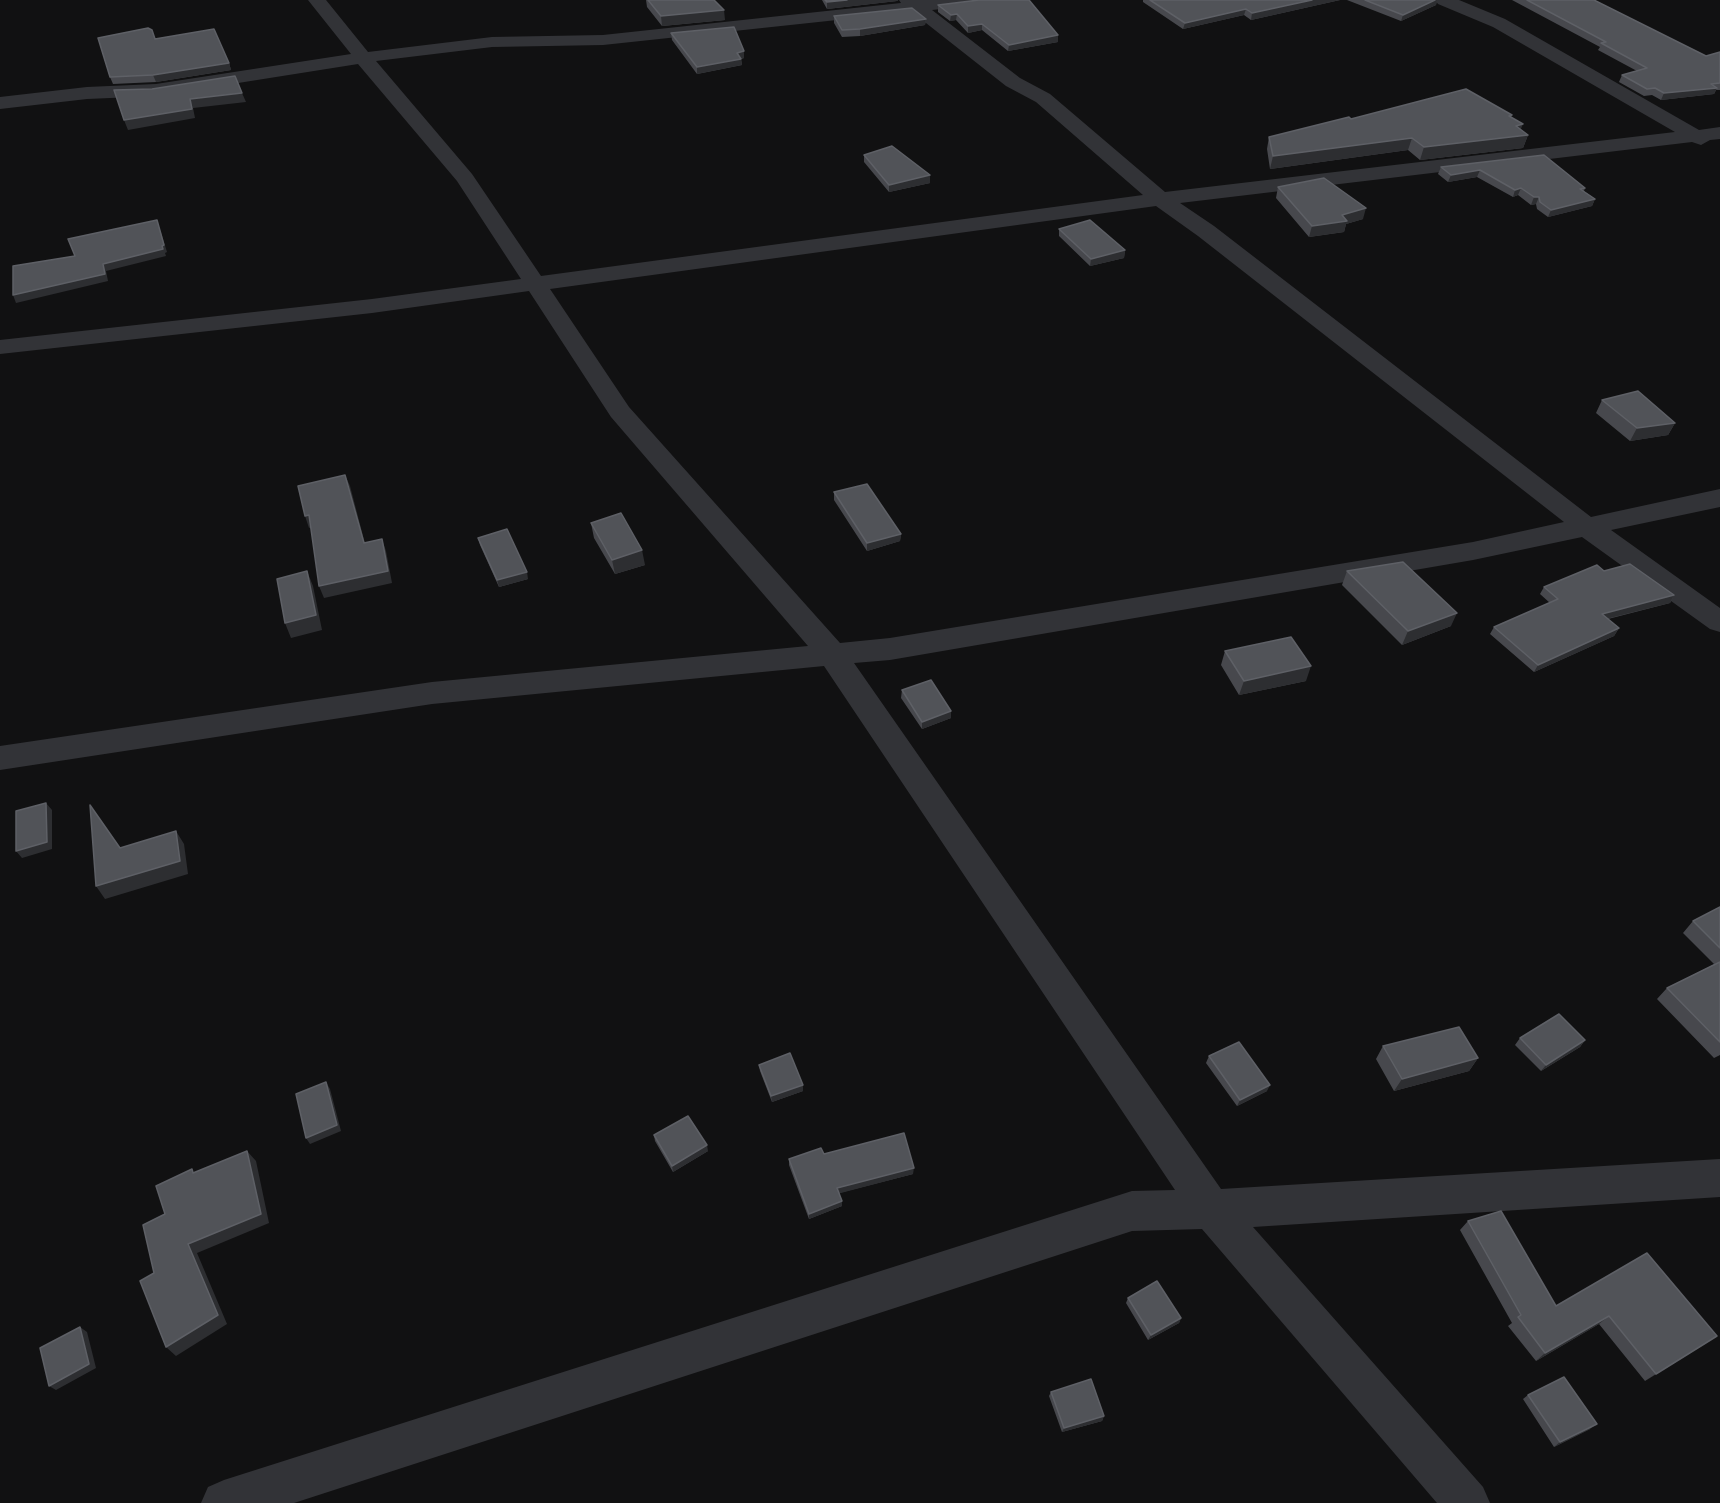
<!DOCTYPE html>
<html>
<head>
<meta charset="utf-8">
<style>
	body { margin:0 }
	canvas { display:block; background:#111112 }
</style>
</head>
<body>
<canvas width="1720" height="1503"></canvas>
<script>
const ctx = document.querySelector('canvas').getContext('2d');
ctx.lineJoin = 'round';
function paint(path, color) {
  ctx.fillStyle = color;
  ctx.fill(path, 'evenodd');
}
function strokePath(path, color, width, dash) {
  ctx.strokeStyle = color;
  ctx.lineWidth = width;
  ctx.lineCap = dash ? 'butt' : 'round';
  ctx.setLineDash(dash || []);
  ctx.stroke(path);
}
paint(new Path2D(`
	M 308,0 L 326,0 L 368,52 L 492,37 L 603,35 L 901,3 L 899,0 L 984,0 L 981,4 L 975,5 L 932,10 L 1020,78 L 1050,94 L 1165,192 L 1675,132 L 1493,27 L 1438,4 L 1435,0 L 1459,0 L 1505,19 L 1699,130 L 1720,127 L 1720,139 L 1710,140 L 1701,145 L 1692,142 L 1180,203 L 1214,226 L 1591,517 L 1720,489 L 1720,507 L 1611,530 L 1720,608 L 1720,632 L 1710,629 L 1582,537 L 1473,560 L 890,660 L 854,663 L 1221,1189 L 1720,1159 L 1720,1197 L 1253,1227 L 1483,1487 L 1490,1503 L 1437,1503 L 1202,1229 L 1132,1231 L 294,1503 L 201,1503 L 208,1487 L 224,1480 L 1132,1191 L 1175,1190 L 824,666 L 432,704 L 0,770 L 0,746 L 432,682 L 808,646 L 611,417 L 529,291 L 372,313 L 0,354 L 0,340 L 372,299 L 521,279 L 457,181 L 358,64 L 156,96 L 87,99 L 0,109 L 0,97 L 87,87 L 156,84 L 351,54 ZM 912,12 L 1006,86 L 1036,102 L 1143,195 L 541,276 L 472,174 L 376,61 L 492,47 L 603,45 ZM 1156,206 L 1198,236 L 1564,522 L 1473,542 L 890,638 L 840,643 L 629,407 L 550,289 Z`), '#323337');
paint(new Path2D(`
	M 646,0 L 714,0 L 725,20 L 662,26 L 647,7 Z
	M 822,0 L 898,0 L 897,1 L 827,9 Z
	M 1143,0 L 1340,0 L 1251,20 L 1244,15 L 1183,29 L 1143,2 Z
	M 1347,0 L 1437,0 L 1436,5 L 1401,21 Z
	M 1512,0 L 1594,0 L 1706,56 L 1720,52 L 1720,90 L 1716,90 L 1714,94 L 1661,100 L 1652,95 L 1644,96 L 1619,82 L 1622,75 L 1637,71 L 1598,50 L 1600,47 Z
	M 938,5 L 1058,42 L 1008,51 L 982,30 L 968,33 L 956,20 L 950,21 L 938,12 Z
	M 834,16 L 926,19 L 925,25 L 860,36 L 842,37 L 834,23 Z
	M 671,33 L 744,51 L 744,58 L 741,59 L 742,65 L 697,74 L 672,40 Z
	M 155,39 L 229,63 L 231,70 L 156,82 L 113,84 L 110,77 Z
	M 1512,115 L 1511,117 L 1521,130 L 1528,135 L 1523,148 L 1420,160 L 1408,150 L 1270,169 L 1267,149 L 1269,137 L 1351,119 Z
	M 864,155 L 930,183 L 889,192 L 864,162 Z
	M 1544,155 L 1585,188 L 1584,191 L 1595,199 L 1592,206 L 1548,217 L 1537,209 L 1536,204 L 1531,205 L 1518,195 L 1513,197 L 1477,177 L 1448,182 L 1438,174 L 1441,167 Z
	M 1278,187 L 1363,219 L 1346,224 L 1344,232 L 1309,237 L 1276,198 Z
	M 1059,229 L 1125,250 L 1124,258 L 1090,266 L 1059,236 Z
	M 1602,400 L 1675,423 L 1668,435 L 1630,441 L 1596,413 Z
	M 834,492 L 901,534 L 900,541 L 867,551 L 834,500 Z
	M 591,523 L 645,565 L 615,574 L 594,538 Z
	M 478,538 L 528,579 L 499,587 L 480,545 Z
	M 1347,571 L 1451,626 L 1402,645 L 1342,585 Z
	M 1604,571 L 1674,595 L 1670,603 L 1608,619 L 1619,628 L 1614,636 L 1534,672 L 1490,634 L 1494,627 L 1550,603 L 1540,594 L 1544,587 Z
	M 1225,651 L 1306,681 L 1239,695 L 1221,665 Z
	M 902,690 L 951,711 L 951,718 L 922,729 L 901,698 Z
	M 1720,907 L 1720,1055 L 1714,1058 L 1657,999 L 1667,988 L 1714,964 L 1683,933 L 1693,921 Z
	M 1520,1038 L 1585,1040 L 1580,1047 L 1541,1071 L 1515,1045 Z
	M 1383,1046 L 1478,1058 L 1469,1071 L 1394,1091 L 1376,1059 Z
	M 1209,1056 L 1267,1091 L 1237,1106 L 1206,1063 Z
	M 759,1065 L 803,1085 L 803,1091 L 772,1102 L 760,1071 Z
	M 654,1135 L 708,1151 L 673,1172 L 655,1141 Z
	M 824,1154 L 913,1174 L 839,1193 L 842,1201 L 842,1206 L 809,1219 L 789,1165 L 789,1159 Z
	M 1468,1221 L 1556,1306 L 1717,1336 L 1645,1381 L 1599,1324 L 1536,1361 L 1508,1326 L 1512,1323 L 1460,1230 Z
	M 1128,1298 L 1181,1318 L 1179,1323 L 1148,1340 L 1126,1303 Z
	M 1051,1392 L 1104,1416 L 1102,1421 L 1062,1432 L 1049,1396 Z
	M 1528,1395 L 1590,1429 L 1554,1447 L 1523,1399 Z`), '#47484d');
paint(new Path2D(`
	M 847,0 L 898,0 L 897,1 L 827,9 L 827,2 Z
	M 1312,0 L 1340,0 L 1251,20 L 1252,13 Z
	M 1435,0 L 1437,0 L 1436,5 L 1401,21 L 1403,15 Z
	M 1246,9 L 1244,15 L 1183,29 L 1185,23 Z
	M 724,10 L 725,20 L 662,26 L 661,16 Z
	M 957,14 L 956,20 L 950,21 L 951,15 Z
	M 926,19 L 925,25 L 860,36 L 860,29 Z
	M 982,24 L 982,30 L 968,33 L 968,26 Z
	M 1058,35 L 1058,42 L 1008,51 L 1009,45 Z
	M 744,51 L 744,58 L 741,59 L 742,65 L 697,74 L 697,67 L 737,53 Z
	M 229,63 L 231,70 L 156,82 L 153,75 Z
	M 1717,88 L 1714,94 L 1661,100 L 1664,93 Z
	M 242,93 L 246,102 L 193,108 L 195,118 L 128,130 L 124,120 L 190,99 Z
	M 1523,124 L 1518,136 L 1528,135 L 1523,148 L 1420,160 L 1424,147 Z
	M 1412,138 L 1408,150 L 1270,169 L 1273,156 Z
	M 1480,170 L 1477,177 L 1448,182 L 1451,175 Z
	M 930,175 L 930,183 L 889,192 L 889,185 Z
	M 1521,188 L 1518,195 L 1513,197 L 1515,190 Z
	M 1534,197 L 1539,197 L 1536,204 L 1531,205 Z
	M 1595,199 L 1592,206 L 1548,217 L 1551,210 Z
	M 1366,208 L 1363,219 L 1346,224 L 1344,232 L 1309,237 L 1312,226 L 1342,215 Z
	M 157,220 L 167,252 L 165,253 L 166,256 L 106,271 L 108,281 L 16,303 L 13,295 L 103,264 Z
	M 1125,250 L 1124,258 L 1090,266 L 1091,259 Z
	M 1675,423 L 1668,435 L 1630,441 L 1637,428 Z
	M 345,475 L 350,486 L 368,555 L 364,543 Z
	M 309,515 L 313,527 L 309,528 L 305,516 Z
	M 901,534 L 900,541 L 867,551 L 867,543 Z
	M 382,539 L 386,551 L 392,583 L 324,598 L 319,586 Z
	M 642,550 L 645,565 L 615,574 L 612,560 Z
	M 307,571 L 313,586 L 322,630 L 291,638 L 285,623 Z
	M 527,572 L 528,579 L 499,587 L 497,580 Z
	M 1674,595 L 1670,603 L 1598,621 L 1602,614 Z
	M 1457,613 L 1451,626 L 1402,645 L 1408,631 Z
	M 1619,628 L 1614,636 L 1534,672 L 1538,665 Z
	M 1311,666 L 1306,681 L 1239,695 L 1244,681 Z
	M 951,711 L 951,718 L 922,729 L 922,722 Z
	M 46,803 L 52,810 L 52,849 L 22,858 L 16,851 Z
	M 176,831 L 184,844 L 188,874 L 105,899 L 96,886 Z
	M 1585,1040 L 1580,1047 L 1541,1071 L 1546,1065 Z
	M 1478,1058 L 1469,1071 L 1394,1091 L 1402,1079 Z
	M 326,1082 L 330,1089 L 341,1131 L 310,1144 L 306,1138 Z
	M 803,1085 L 803,1091 L 772,1102 L 771,1096 Z
	M 1270,1085 L 1267,1091 L 1237,1106 L 1240,1100 Z
	M 707,1145 L 708,1151 L 673,1172 L 672,1166 Z
	M 247,1151 L 256,1161 L 269,1223 L 197,1253 L 227,1324 L 176,1356 L 166,1347 L 188,1244 Z
	M 914,1168 L 913,1174 L 837,1194 L 837,1188 Z
	M 842,1201 L 842,1206 L 809,1219 L 809,1214 Z
	M 1609,1316 L 1599,1324 L 1536,1361 L 1545,1353 Z
	M 1181,1318 L 1179,1323 L 1148,1340 L 1151,1335 Z
	M 80,1327 L 87,1332 L 96,1368 L 56,1390 L 49,1386 Z
	M 1717,1336 L 1705,1344 L 1645,1381 L 1656,1374 Z
	M 1104,1416 L 1102,1421 L 1062,1432 L 1064,1428 Z
	M 1597,1424 L 1590,1429 L 1554,1447 L 1560,1442 Z`), '#2d2e31');
const building = new Path2D(`
	M 648,0 L 714,0 L 724,10 L 661,16 Z
	M 825,0 L 847,0 L 827,2 Z
	M 979,0 L 1029,0 L 1058,35 L 1009,45 L 982,24 L 968,26 L 957,14 L 951,15 L 938,5 Z
	M 1150,0 L 1312,0 L 1252,13 L 1246,9 L 1185,23 Z
	M 1365,0 L 1435,0 L 1403,15 Z
	M 1527,0 L 1594,0 L 1706,56 L 1720,52 L 1720,83 L 1711,84 L 1717,88 L 1664,93 L 1655,88 L 1647,89 L 1622,75 L 1647,68 L 1601,43 L 1606,42 Z
	M 912,8 L 926,19 L 860,29 L 842,30 L 834,16 Z
	M 734,27 L 744,51 L 737,53 L 741,59 L 697,67 L 671,33 Z
	M 148,28 L 152,30 L 155,39 L 214,29 L 229,63 L 153,75 L 110,77 L 98,38 Z
	M 235,76 L 242,93 L 190,99 L 192,109 L 124,120 L 114,90 L 152,89 Z
	M 1466,89 L 1512,115 L 1509,116 L 1523,124 L 1516,126 L 1528,135 L 1424,147 L 1412,138 L 1273,156 L 1269,137 L 1349,117 L 1351,119 Z
	M 892,146 L 930,175 L 889,185 L 864,155 Z
	M 1544,155 L 1585,188 L 1580,189 L 1595,199 L 1551,210 L 1540,202 L 1539,197 L 1534,197 L 1521,188 L 1515,190 L 1480,170 L 1451,175 L 1441,167 Z
	M 1324,178 L 1366,208 L 1342,215 L 1347,221 L 1312,226 L 1278,187 Z
	M 157,220 L 164,245 L 162,246 L 163,249 L 103,264 L 105,274 L 13,295 L 13,266 L 75,256 L 68,239 Z
	M 1090,220 L 1125,250 L 1091,259 L 1059,229 Z
	M 1638,391 L 1675,423 L 1637,428 L 1602,400 Z
	M 345,475 L 364,543 L 382,539 L 388,571 L 319,586 L 309,515 L 305,516 L 298,486 Z
	M 867,484 L 901,534 L 867,543 L 834,492 Z
	M 621,513 L 642,550 L 612,560 L 591,523 Z
	M 507,529 L 527,572 L 497,580 L 478,538 Z
	M 1403,562 L 1457,613 L 1408,631 L 1347,571 Z
	M 1630,564 L 1674,595 L 1602,614 L 1619,628 L 1538,665 L 1494,627 L 1558,599 L 1544,587 L 1597,565 L 1604,571 Z
	M 307,571 L 316,615 L 285,623 L 277,579 Z
	M 1291,637 L 1311,666 L 1244,681 L 1225,651 Z
	M 931,680 L 951,711 L 922,722 L 902,690 Z
	M 46,803 L 47,842 L 16,851 L 16,811 Z
	M 90,805 L 120,848 L 176,831 L 180,861 L 96,886 Z
	M 1720,907 L 1720,948 L 1693,921 Z
	M 1720,962 L 1720,1042 L 1667,988 Z
	M 1559,1014 L 1585,1040 L 1546,1065 L 1520,1038 Z
	M 1459,1027 L 1478,1058 L 1402,1079 L 1383,1046 Z
	M 1239,1042 L 1270,1085 L 1240,1100 L 1209,1056 Z
	M 790,1053 L 803,1085 L 771,1096 L 759,1065 Z
	M 326,1082 L 337,1125 L 306,1138 L 296,1094 Z
	M 688,1116 L 707,1145 L 672,1166 L 654,1135 Z
	M 904,1133 L 914,1168 L 837,1188 L 842,1201 L 809,1214 L 789,1159 L 821,1148 L 824,1154 Z
	M 247,1151 L 261,1214 L 188,1244 L 218,1315 L 166,1347 L 140,1281 L 154,1273 L 143,1225 L 165,1214 L 156,1186 L 192,1169 L 193,1173 Z
	M 1501,1211 L 1556,1306 L 1647,1253 L 1717,1336 L 1656,1374 L 1609,1316 L 1545,1353 L 1518,1317 L 1521,1315 L 1468,1221 Z
	M 1157,1281 L 1181,1318 L 1151,1335 L 1128,1298 Z
	M 80,1327 L 89,1364 L 49,1386 L 40,1348 Z
	M 1564,1377 L 1597,1424 L 1560,1442 L 1528,1395 Z
	M 1091,1379 L 1104,1416 L 1064,1428 L 1051,1392 Z`);
paint(building, '#515358');
strokePath(building, '#5e6066', 1.5);
</script>
</body>
</html>
